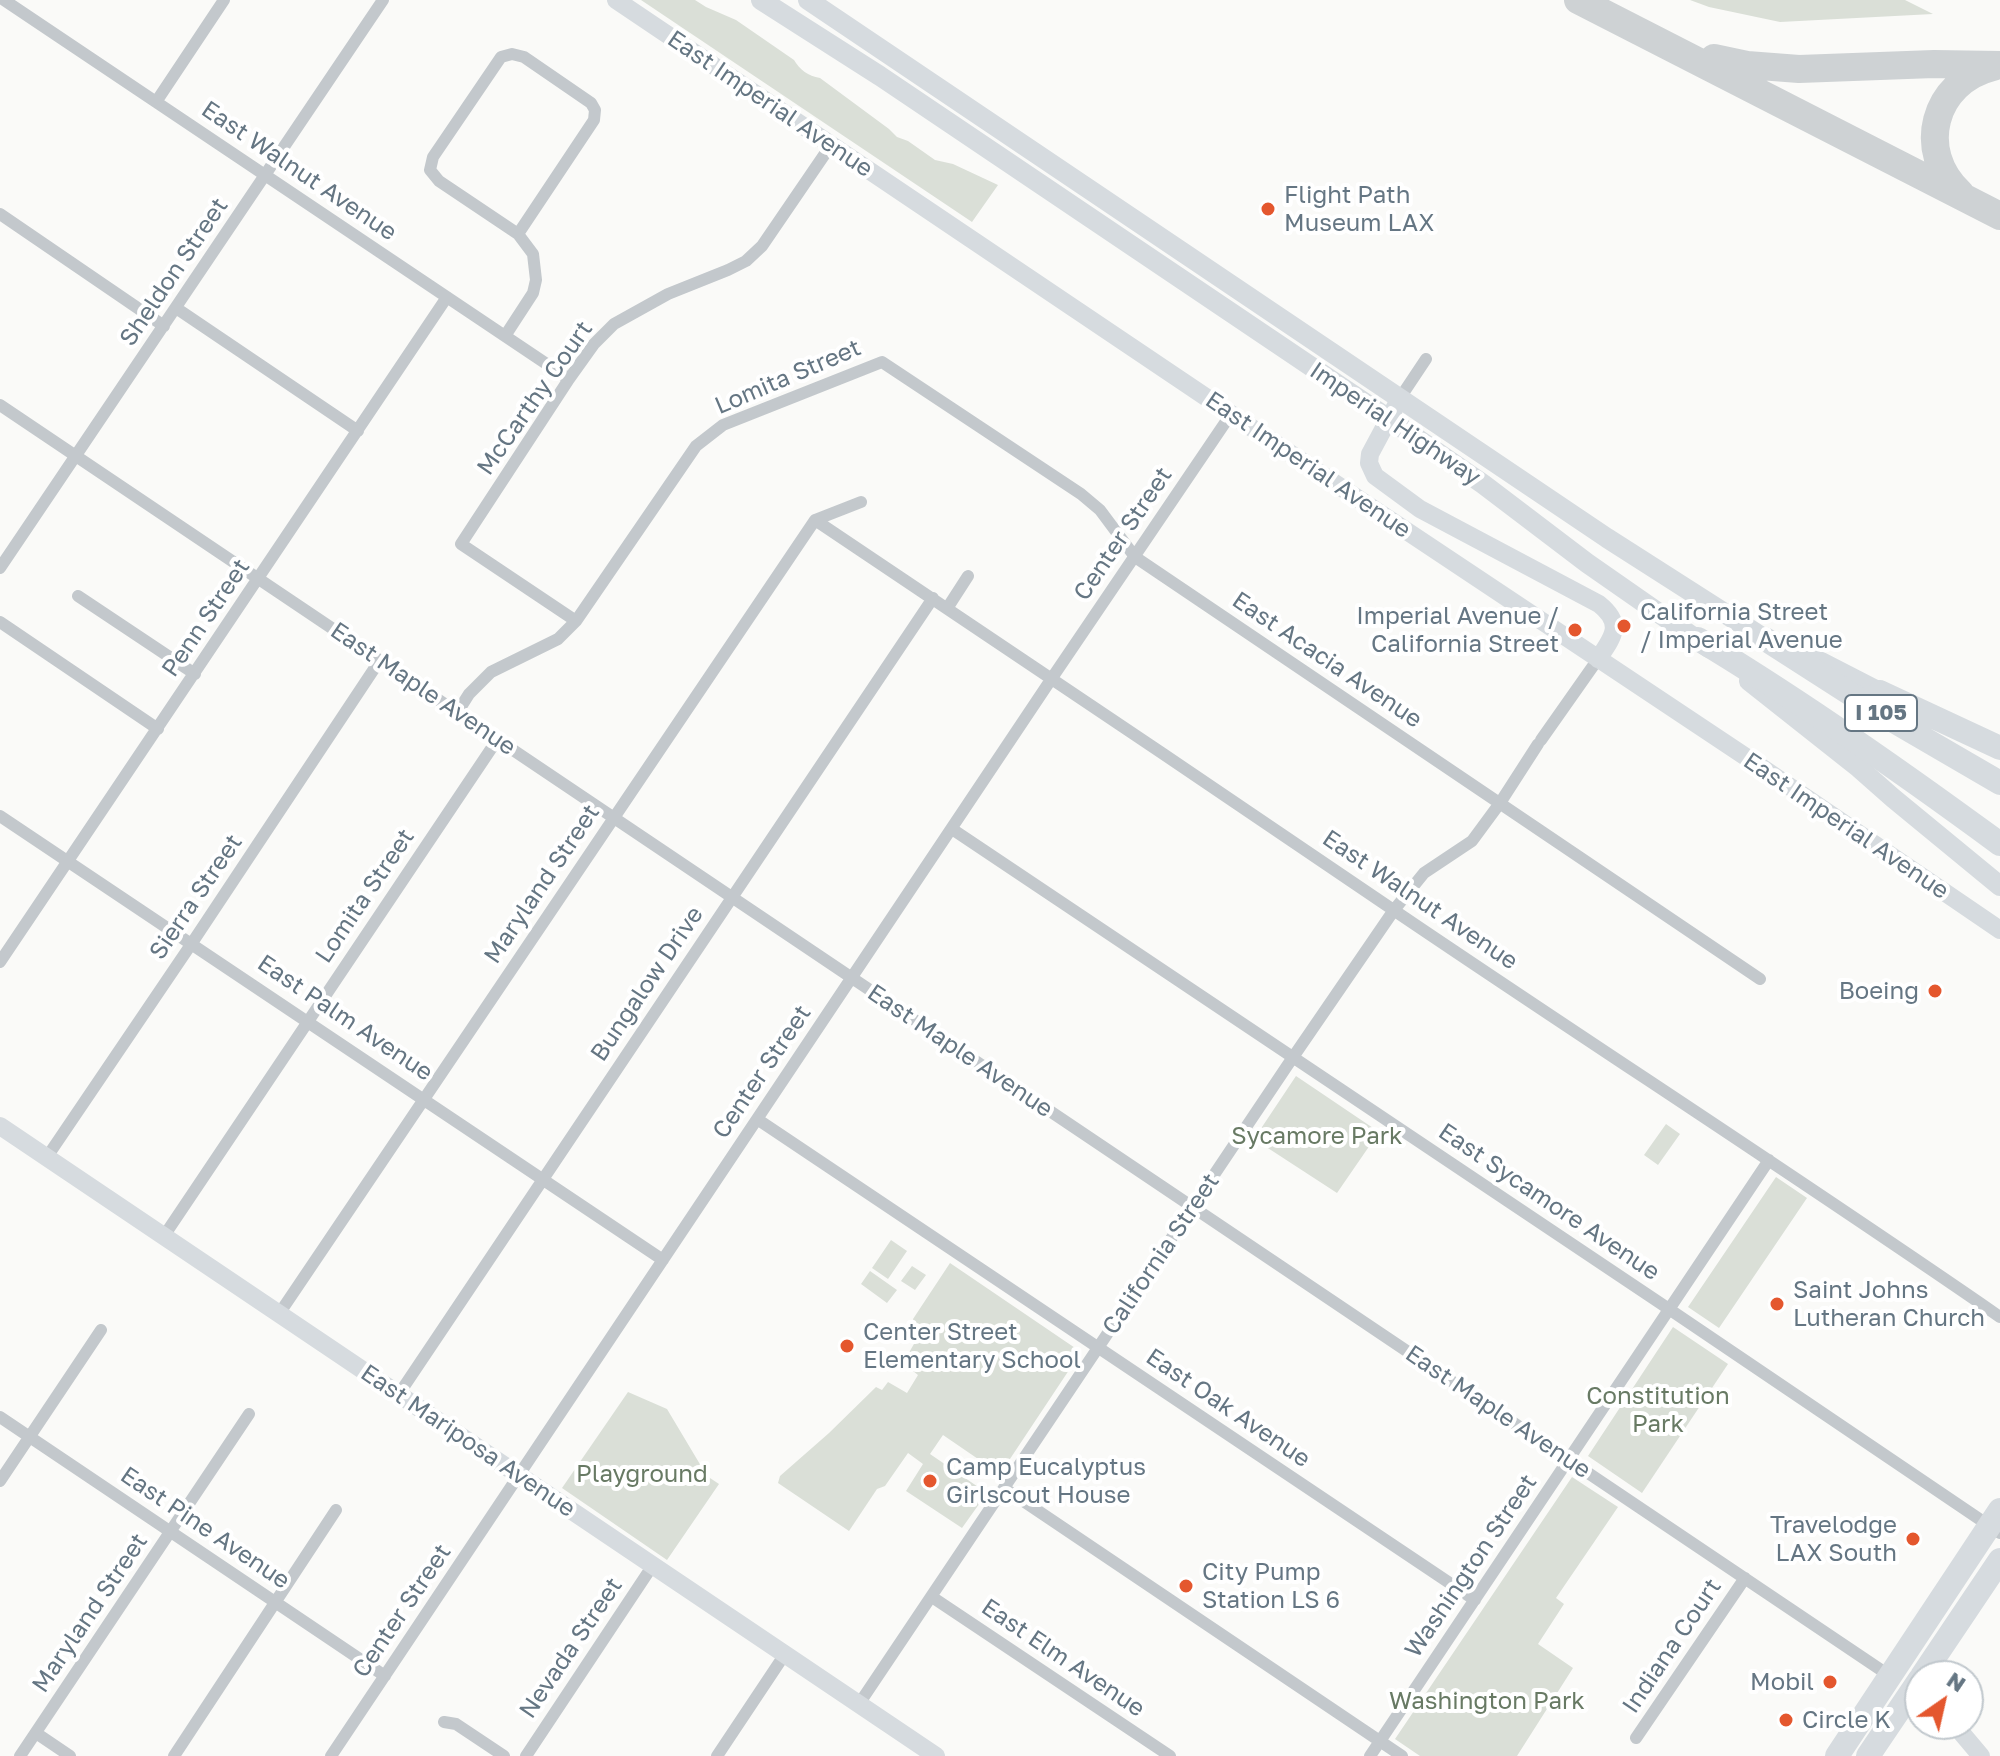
<!DOCTYPE html>
<html>
<head>
<meta charset="utf-8">
<style>
	body { margin:0 }
	#map { position:relative; width:2000px; height:1756px; overflow:hidden; background:#fafaf8; font-family:"Golos Text",sans-serif }
	canvas { display:block }
	.north { position:absolute; left:1904px; top:1660px; width:80px; height:80px; box-sizing:border-box; background:#fff; border:2px solid #c1c8cd; border-radius:50%; rotate:34deg; font-size:22px; font-weight:700; line-height:32px; text-align:center; color:#657683 }
	.north::after { content:''; display:block; margin:auto; width:28px; height:36px; background:#e4572e; clip-path:polygon(50% 0,100% 100%,50% 72%,0 100%) }
</style>
</head>
<body>
<div id="map">
<canvas width="2000" height="1756"></canvas>
<div class="north">N</div>
</div>
<script>
const ctx = document.querySelector('canvas').getContext('2d');
ctx.lineJoin = 'round';
function paint(path, color) {
  ctx.fillStyle = color;
  ctx.fill(path, 'evenodd');
}
function strokePath(path, color, width, dash) {
  ctx.strokeStyle = color;
  ctx.lineWidth = width;
  ctx.lineCap = dash ? 'butt' : 'round';
  ctx.setLineDash(dash || []);
  ctx.stroke(path);
}
function write(font, color, halo, rows, align = 'center') {
  ctx.font = font + ' "Golos Text",sans-serif';
  ctx.lineWidth = 8;
  ctx.setLineDash([]);
  ctx.textBaseline = 'middle';
  ctx.strokeStyle = halo;
  ctx.fillStyle = color;
  for (const [text, x, y, turn = 0] of rows) {
    ctx.save();
    ctx.translate(x, y);
    ctx.rotate((+turn || 0) * Math.PI / 180);
    ctx.textAlign = isNaN(turn) ? turn : align;
    if (halo) ctx.strokeText(text, 0, 0);
    ctx.fillText(text, 0, 0);
    ctx.restore();
  }
}
paint(new Path2D(`
	M 641,0 L 695,0 L 706,7 L 736,20 L 794,60 C 800,70 808,76 820,78 L 889,129 L 897,137 L 908,141 L 935,160 L 953,164 L 998,185 L 972,222 Z
	M 1690,0 L 1905,0 L 1933,14 L 1780,22 L 1709,7 Z
	M 1296,1076 L 1379,1132 L 1337,1193 L 1254,1139 Z
	M 1666,1124 L 1680,1134 L 1658,1165 L 1644,1155 Z
	M 1776,1177 L 1807,1198 L 1719,1328 L 1688,1307 Z
	M 891,1240 L 907,1251 L 888,1279 L 872,1268 Z
	M 950,1263 L 1081,1352 L 1000,1474 L 943,1435 L 930,1454 L 987,1493 L 962,1528 L 906,1491 L 923,1464 L 908,1453 L 885,1486 L 877,1489 L 849,1531 L 778,1483 L 780,1476 L 829,1433 L 876,1387 L 882,1390 L 888,1382 L 907,1393 L 918,1375 L 903,1363 L 918,1337 L 913,1319 Z
	M 912,1266 L 926,1275 L 915,1290 L 901,1281 Z
	M 870,1271 L 897,1290 L 887,1303 L 861,1284 Z
	M 1673,1327 L 1728,1364 L 1642,1493 L 1588,1456 Z
	M 628,1392 L 667,1409 L 707,1476 L 719,1484 L 667,1560 L 562,1488 Z
	M 1572,1477 L 1618,1507 L 1556,1598 L 1564,1604 L 1538,1644 L 1573,1668 L 1517,1756 L 1420,1756 L 1395,1739 Z`), '#dadfd7');
strokePath(new Path2D(`
	M 1578,0 L 2000,216
	M 1714,58 L 1747,65 L 1799,69 L 1934,64 L 2000,65
	M 1960,193 C 1915,151 1933,82 1993,67`), '#ced2d4', 28);
strokePath(new Path2D(`
	M 4,0 L 569,379
	M 156,102 L 224,0
	M 0,214 L 164,326
	M 176,308 L 358,431
	M 505,336 L 533,293 L 536,280 L 533,254 L 518,234 L 439,181 L 430,170 L 433,157 L 501,57 L 512,54 L 524,57 L 591,103 L 595,110 L 594,120 L 518,234
	M 1400,398 L 1426,359
	M 0,405 L 1890,1676
	M 815,520 C 1008,648 1200,779 1392,909 C 1594,1046 1799,1178 2000,1317
	M 0,568 L 383,0
	M 78,596 L 195,674
	M 948,607 L 968,576
	M 576,621 L 461,544 L 569,379 L 594,344 L 614,324 L 668,294 L 728,270 L 746,261 L 762,246 L 831,145
	M 0,622 L 158,729
	M 457,713 L 469,694 L 491,672 L 558,639 L 576,621 L 696,446 L 723,425 L 882,362 L 1081,494 L 1100,510 L 1135,557 L 1760,979
	M 1541,740 L 1598,659
	M 0,816 L 663,1260
	M 952,829 L 1660,1303 L 2000,1533
	M 0,962 L 447,297
	M 757,1119 L 1475,1600
	M 47,1157 L 192,943 L 380,660
	M 164,1236 L 497,740
	M 279,1314 L 815,520 L 861,502
	M 399,1394 L 933,598
	M 0,1417 L 385,1676
	M 0,1481 L 101,1330
	M 1004,1488 L 1402,1756
	M 932,1597 L 1170,1756
	M 859,1704 L 1287,1066 L 1394,910 L 1424,873 L 1472,841 L 1500,803 L 1538,744
	M 444,1722 L 456,1724 L 504,1756
	M 36,1733 L 70,1756
	M 1636,1738 L 1745,1578
	M 20,1756 L 249,1414
	M 174,1756 L 336,1510
	M 331,1756 L 1052,678 L 1231,414
	M 526,1756 L 653,1565
	M 717,1756 L 785,1654
	M 1370,1756 L 1769,1160`), '#c3c8cc', 12);
strokePath(new Path2D(`
	M 616,0 L 1231,414 L 1764,769 L 2000,930
	M 1400,398 L 1370,454 L 1369,463 L 1375,476 L 1420,509 L 1599,604 C 1624,624 1613,637 1598,659
	M 0,1126 L 936,1756
	M 1954,1724 L 1981,1756`), '#d6dbdf', 18);
strokePath(new Path2D(`
	M 761,0 L 880,76 L 1389,419 L 1483,484 L 1587,563 L 1709,648
	M 808,0 L 1607,538 L 1765,639 L 1821,662 L 1893,699
	M 1749,681 L 1859,768 L 1893,798 L 2000,886`), '#d6dbdf', 20);
strokePath(new Path2D(`
	M 1698,639 C 1803,702 1902,772 2000,844
	M 1765,639 L 1885,716 L 2000,783
	M 1880,692 L 2000,748
	M 1922,1676 L 2000,1560
	M 1837,1756 L 2000,1510
	M 1868,1756 L 1920,1679`), '#d6dbdf', 24);
for (const [x, y, r, color] of [
	[1268,209,8,"#e4572e"],
	[1624,626,8,"#e4572e"],
	[1575,630,8,"#e4572e"],
	[1935,991,8,"#e4572e"],
	[1777,1304,8,"#e4572e"],
	[847,1346,8,"#e4572e"],
	[930,1481,8,"#e4572e"],
	[1913,1539,8,"#e4572e"],
	[1186,1586,8,"#e4572e"],
	[1830,1682,8,"#e4572e"],
	[1786,1720,8,"#e4572e"]
]) {
  const dot = new Path2D();
  dot.arc(x, y, r, 0, 2 * Math.PI);
  ctx.fillStyle = color;
  ctx.fill(dot);
  strokePath(dot, '#fff', 3);
}
for (const [x, y, w] of [
	[1881,713,72]
]) {
  const box = new Path2D();
  box.roundRect(x - w / 2, y - 18, w, 36, 6);
  ctx.fillStyle = '#fff';
  ctx.fill(box);
  strokePath(box, '#657683', 2);
}
write('bold 22px', '#657683', null, [
	["I 105",1881,713]
]);
write('24px', '#657683', '#fff', [
	["East Imperial Avenue",770,104,34],
	["East Walnut Avenue",299,171,34],
	["Sheldon Street",174,272,-56],
	["Lomita Street",788,377,-23],
	["McCarthy Court",535,398,-55],
	["Imperial Highway",1395,424,34],
	["East Imperial Avenue",1308,465,34],
	["Center Street",1123,534,-56],
	["Penn Street",206,618,-56],
	["East Acacia Avenue",1327,660,34],
	["East Maple Avenue",423,689,34],
	["East Imperial Avenue",1846,826,34],
	["Maryland Street",542,884,-56],
	["Lomita Street",365,896,-56],
	["Sierra Street",196,897,-56],
	["East Walnut Avenue",1420,900,34],
	["Bungalow Drive",647,984,-56],
	["East Palm Avenue",345,1018,34],
	["East Maple Avenue",960,1051,34],
	["Center Street",762,1072,-56],
	["East Sycamore Avenue",1549,1202,34],
	["California Street",1161,1254,-56],
	["East Oak Avenue",1228,1408,34],
	["East Maple Avenue",1498,1412,34],
	["East Mariposa Avenue",468,1441,34],
	["East Pine Avenue",205,1528,34],
	["Washington Street",1471,1566,-56],
	["Center Street",402,1611,-56],
	["Maryland Street",90,1613,-56],
	["Indiana Court",1672,1646,-56],
	["Nevada Street",571,1648,-56],
	["East Elm Avenue",1063,1658,34]
]);
write('24px', '#657683', '#fff', [
	["Flight Path",1284,195],
	["Museum LAX",1284,223],
	["California Street",1640,612],
	["/ Imperial Avenue",1640,640],
	["Imperial Avenue /",1559,616,"right"],
	["California Street",1559,644,"right"],
	["Boeing",1919,991,"right"],
	["Saint Johns",1793,1290],
	["Lutheran Church",1793,1318],
	["Center Street",863,1332],
	["Elementary School",863,1360],
	["Camp Eucalyptus",946,1467],
	["Girlscout House",946,1495],
	["Travelodge",1897,1525,"right"],
	["LAX South",1897,1553,"right"],
	["City Pump",1202,1572],
	["Station LS 6",1202,1600],
	["Mobil",1814,1682,"right"],
	["Circle K",1802,1720]
], 'left');
write('24px', '#687a64', '#fff', [
	["Sycamore Park",1317,1136],
	["Constitution",1658,1396],
	["Park",1658,1424],
	["Playground",642,1474],
	["Washington Park",1487,1701]
]);
</script>
</body>
</html>
